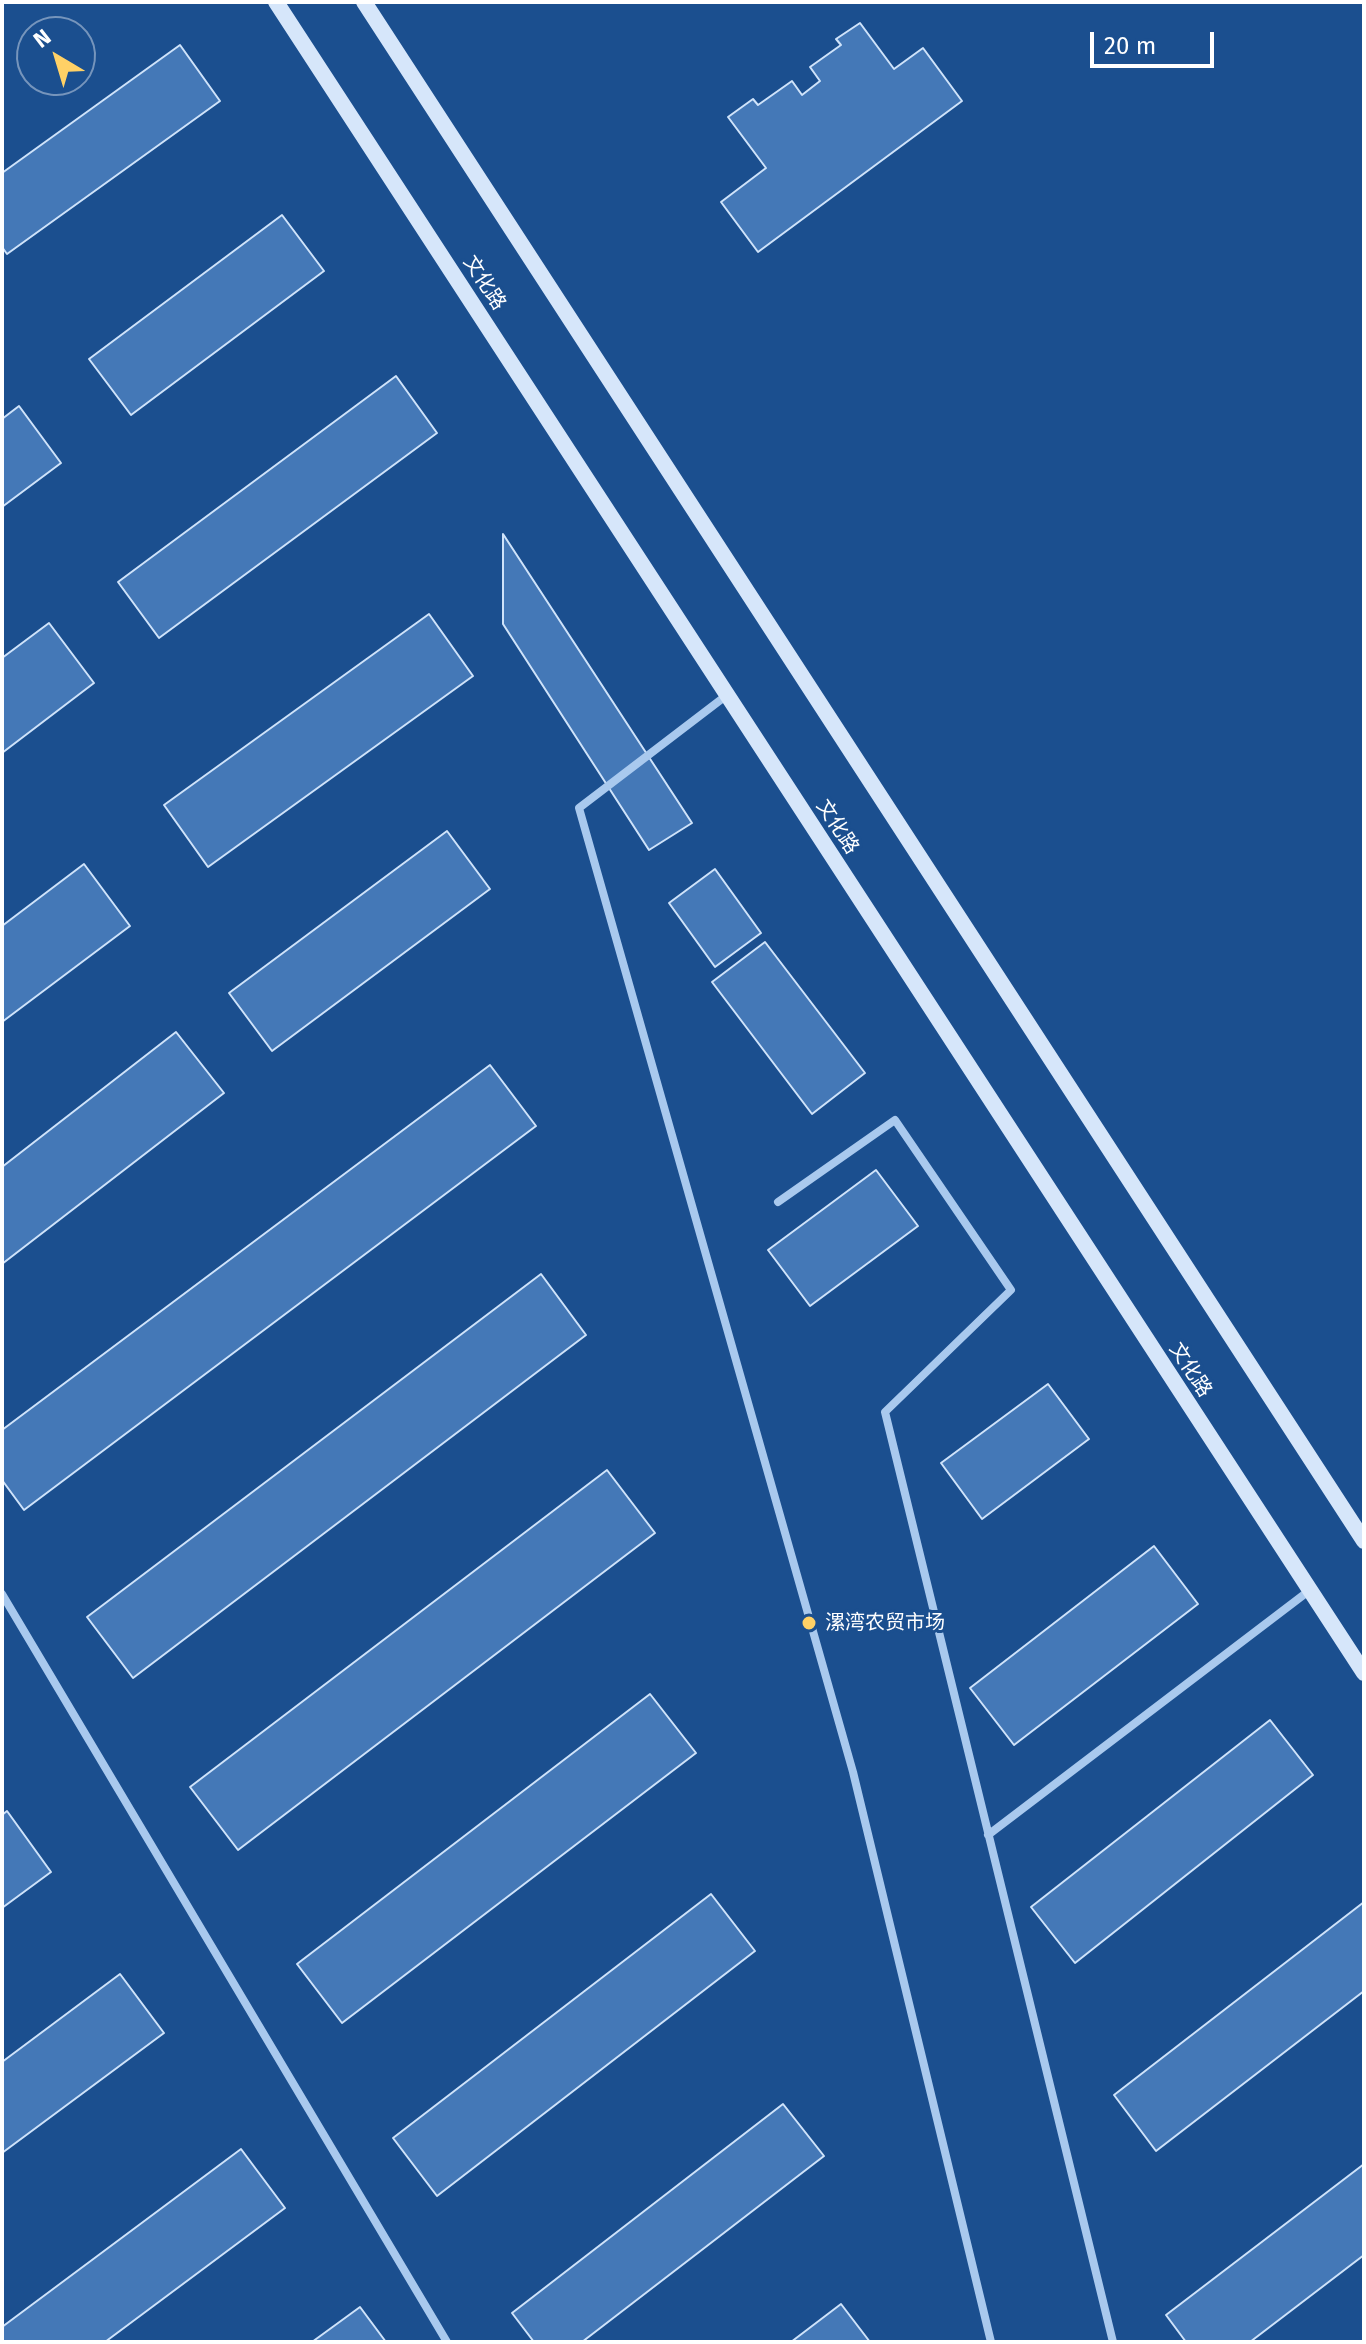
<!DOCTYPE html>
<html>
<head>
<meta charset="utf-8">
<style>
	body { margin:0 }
	#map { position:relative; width:1366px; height:2344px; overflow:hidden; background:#1b4f8f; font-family:"Fira Sans",sans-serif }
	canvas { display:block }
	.frame { position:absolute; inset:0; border:4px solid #fff; pointer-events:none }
	.north { position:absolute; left:16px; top:16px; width:80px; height:80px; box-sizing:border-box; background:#1b4f8f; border:2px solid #7695bc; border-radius:50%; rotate:322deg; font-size:22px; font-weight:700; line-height:32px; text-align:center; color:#fff }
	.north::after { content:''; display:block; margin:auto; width:28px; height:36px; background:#ffd166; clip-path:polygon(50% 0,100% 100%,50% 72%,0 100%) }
	.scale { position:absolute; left:1090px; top:32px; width:124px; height:36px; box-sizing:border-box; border:4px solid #fff; border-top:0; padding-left:10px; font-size:24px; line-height:28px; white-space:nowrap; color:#fff; -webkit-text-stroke:6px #1b4f8f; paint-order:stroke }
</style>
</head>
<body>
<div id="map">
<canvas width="1366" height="2344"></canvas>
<div class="frame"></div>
<div class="north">N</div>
<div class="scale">20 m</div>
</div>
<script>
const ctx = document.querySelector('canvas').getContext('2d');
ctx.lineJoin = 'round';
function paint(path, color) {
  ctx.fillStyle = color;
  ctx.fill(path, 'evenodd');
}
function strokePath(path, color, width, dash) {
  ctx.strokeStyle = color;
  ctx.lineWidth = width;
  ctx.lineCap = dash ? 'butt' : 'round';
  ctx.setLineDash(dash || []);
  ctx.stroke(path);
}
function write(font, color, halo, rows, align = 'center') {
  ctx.font = font + ' "Fira Sans","Noto Sans SC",sans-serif';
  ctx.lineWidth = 6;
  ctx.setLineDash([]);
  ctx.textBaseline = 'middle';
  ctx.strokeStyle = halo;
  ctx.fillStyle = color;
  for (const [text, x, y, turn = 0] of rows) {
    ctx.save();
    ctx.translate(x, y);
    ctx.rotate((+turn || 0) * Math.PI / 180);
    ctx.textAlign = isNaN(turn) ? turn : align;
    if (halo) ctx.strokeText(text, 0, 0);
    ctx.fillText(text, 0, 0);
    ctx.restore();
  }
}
const building = new Path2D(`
	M 860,23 L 894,69 L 923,48 L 962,101 L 758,252 L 721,202 L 766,168 L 728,117 L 753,99 L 758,105 L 792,81 L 802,95 L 820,81 L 810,67 L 841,45 L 836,39 Z
	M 180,45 L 220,101 L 7,254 L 2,247 L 2,173 Z
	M 282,215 L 324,271 L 131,415 L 89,359 Z
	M 396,376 L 437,433 L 159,638 L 118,582 Z
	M 19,406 L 61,463 L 2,507 L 2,419 Z
	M 503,534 L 692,823 L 649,850 L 503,624 Z
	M 429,614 L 473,676 L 208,867 L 164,805 Z
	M 49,623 L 94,683 L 2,753 L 2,658 Z
	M 447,831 L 490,889 L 272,1051 L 229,993 Z
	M 84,864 L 130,926 L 2,1022 L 2,926 Z
	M 715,869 L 761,933 L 715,967 L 669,903 Z
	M 765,942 L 865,1073 L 812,1114 L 712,982 Z
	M 176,1032 L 224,1093 L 2,1264 L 2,1167 Z
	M 490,1065 L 536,1126 L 24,1510 L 2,1480 L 2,1430 Z
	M 876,1170 L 918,1226 L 810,1306 L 768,1250 Z
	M 541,1274 L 586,1335 L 133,1678 L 87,1617 Z
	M 1048,1384 L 1089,1439 L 982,1519 L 941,1463 Z
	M 607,1470 L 655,1533 L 238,1850 L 190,1787 Z
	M 1154,1546 L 1198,1604 L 1014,1745 L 970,1688 Z
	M 650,1694 L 696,1753 L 342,2023 L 297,1964 Z
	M 1270,1720 L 1313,1775 L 1075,1963 L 1031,1907 Z
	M 7,1811 L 51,1872 L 2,1908 L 2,1815 Z
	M 711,1894 L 755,1951 L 437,2196 L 393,2138 Z
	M 1364,1902 L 1364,1991 L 1156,2151 L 1114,2095 Z
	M 120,1974 L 164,2033 L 2,2153 L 2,2062 Z
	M 783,2104 L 824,2156 L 582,2342 L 534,2342 L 512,2313 Z
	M 241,2149 L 285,2208 L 105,2342 L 2,2342 L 2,2327 Z
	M 1364,2164 L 1364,2255 L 1250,2342 L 1186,2342 L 1166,2315 Z
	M 841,2304 L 870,2342 L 791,2342 Z
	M 360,2307 L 386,2342 L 312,2342 Z`);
paint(building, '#4478b7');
strokePath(building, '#cfe3fa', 2);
strokePath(new Path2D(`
	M 727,695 L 579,808 L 853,1772 L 991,2342
	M 778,1202 L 895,1120 L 1011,1290 L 885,1412 L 1113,2342
	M 2,1594 L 447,2342
	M 988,1835 L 1310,1590`), '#a9c9ee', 8);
strokePath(new Path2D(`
	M 276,2 L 1364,1673
	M 364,2 L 1364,1541`), '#d6e6fa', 16);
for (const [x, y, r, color] of [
	[809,1623,8,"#ffd166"]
]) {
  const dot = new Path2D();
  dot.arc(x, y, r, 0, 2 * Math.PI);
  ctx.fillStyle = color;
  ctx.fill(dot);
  strokePath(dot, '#1b4f8f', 3);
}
write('20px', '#fff', '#1b4f8f', [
	["文化路",484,283,57],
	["文化路",837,827,57],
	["文化路",1190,1370,57]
]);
write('20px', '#fff', '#1b4f8f', [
	["漯湾农贸市场",825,1623]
], 'left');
</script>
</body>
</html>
